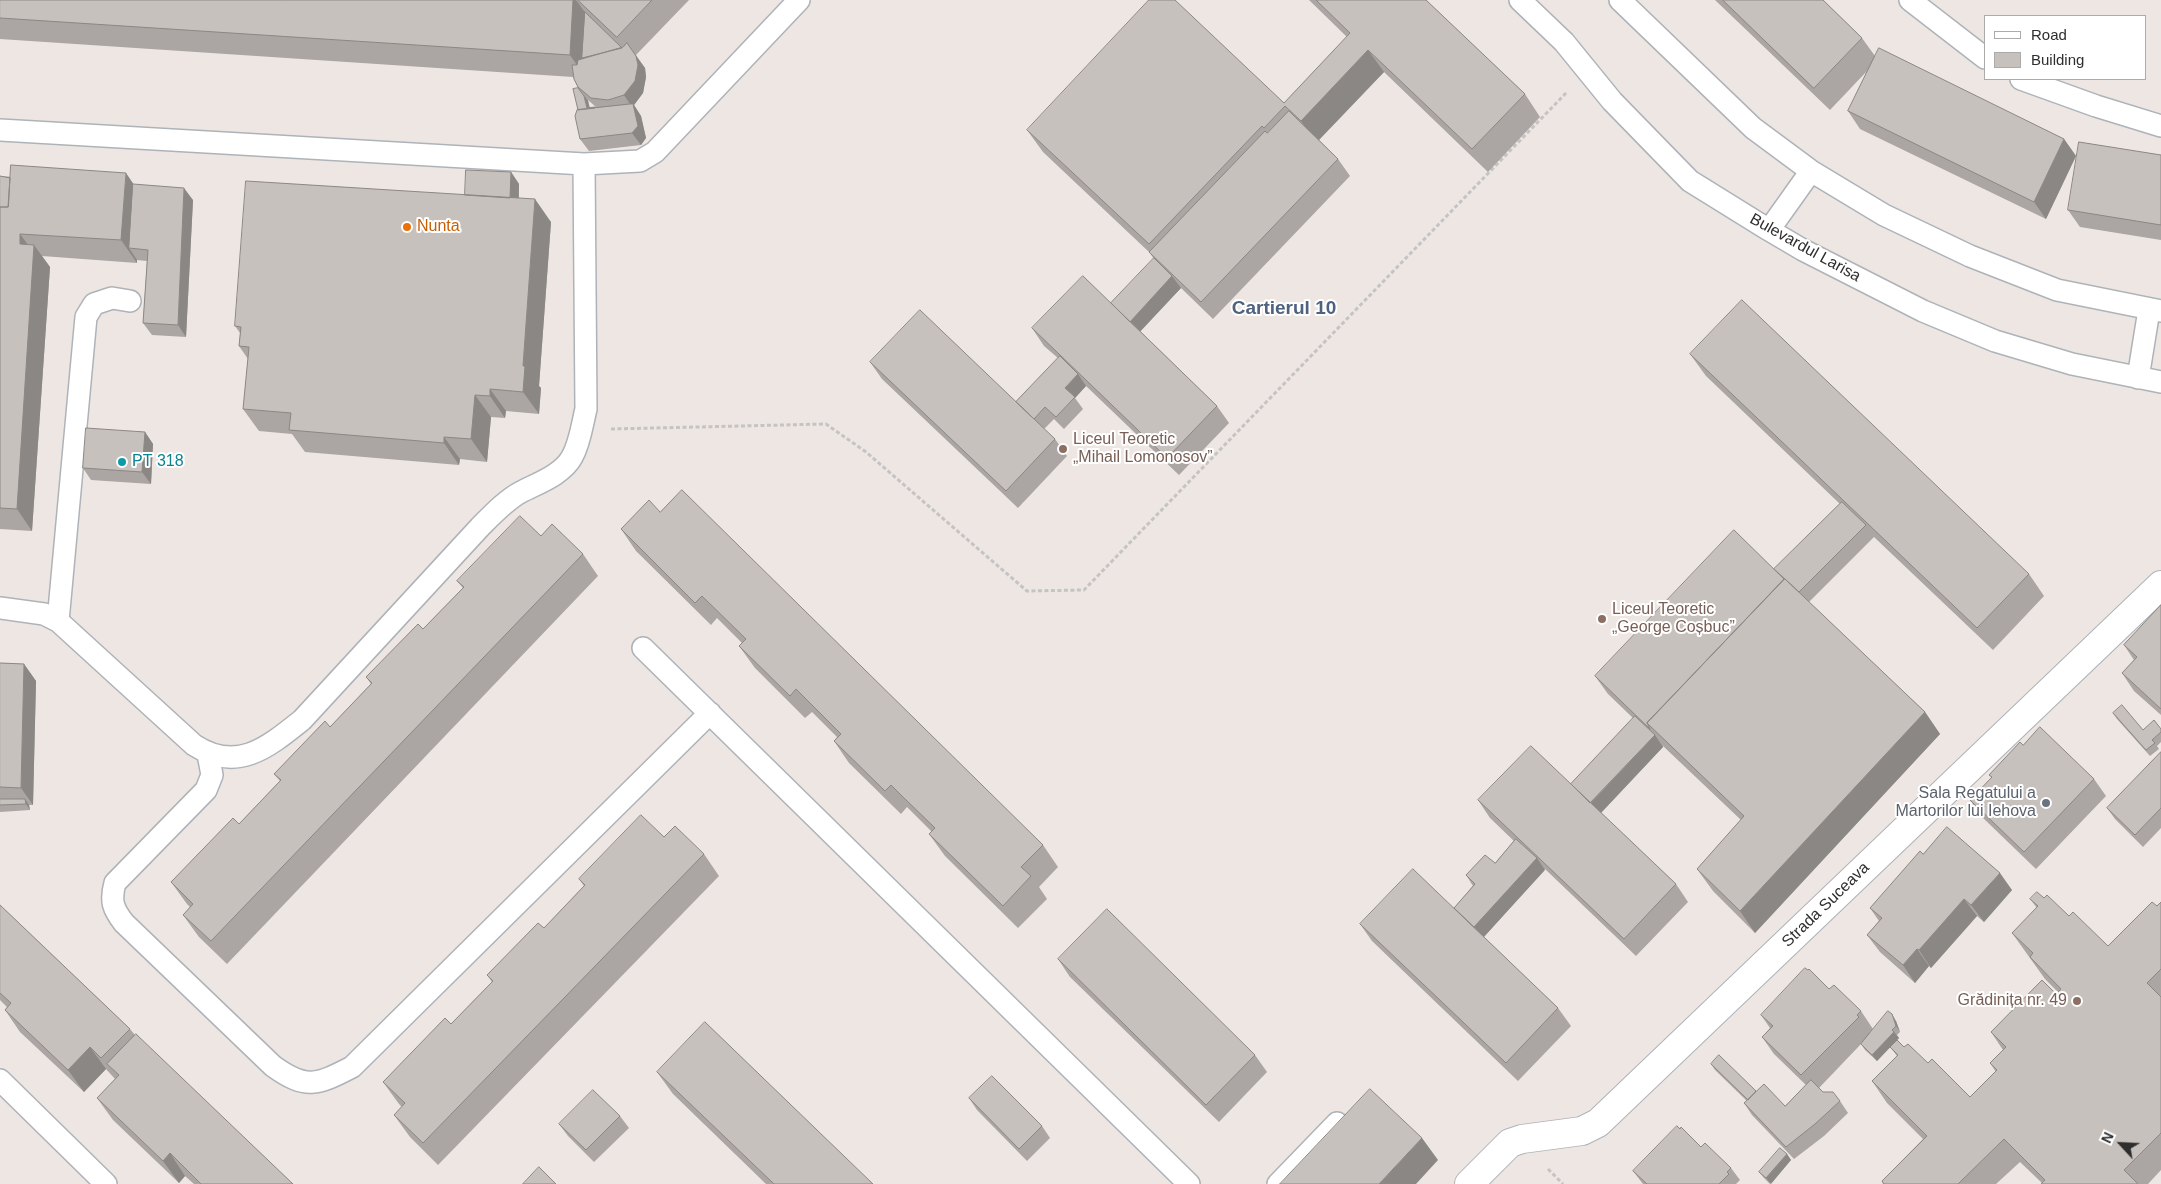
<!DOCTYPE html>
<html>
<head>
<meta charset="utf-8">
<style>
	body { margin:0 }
	#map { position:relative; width:2161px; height:1184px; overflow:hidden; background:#eee6e2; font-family:Arial,sans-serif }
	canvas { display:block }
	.legend { position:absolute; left:1984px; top:15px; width:162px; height:65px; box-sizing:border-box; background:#fff; border:1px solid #ababab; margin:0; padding:6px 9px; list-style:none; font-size:15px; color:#2e2e2e }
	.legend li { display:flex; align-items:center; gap:10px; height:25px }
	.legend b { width:25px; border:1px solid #ababab }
	.north { position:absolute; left:2096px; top:1119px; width:50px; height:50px; -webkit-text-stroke:4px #fff; paint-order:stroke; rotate:295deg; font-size:14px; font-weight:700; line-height:20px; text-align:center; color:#2e2e2e }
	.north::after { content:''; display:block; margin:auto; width:18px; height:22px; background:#2e2e2e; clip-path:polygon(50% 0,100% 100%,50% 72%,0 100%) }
</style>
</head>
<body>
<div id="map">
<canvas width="2161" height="1184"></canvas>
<ul class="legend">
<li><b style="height:6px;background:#fff"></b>Road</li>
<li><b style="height:14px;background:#c7c1bd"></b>Building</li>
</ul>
<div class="north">N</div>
</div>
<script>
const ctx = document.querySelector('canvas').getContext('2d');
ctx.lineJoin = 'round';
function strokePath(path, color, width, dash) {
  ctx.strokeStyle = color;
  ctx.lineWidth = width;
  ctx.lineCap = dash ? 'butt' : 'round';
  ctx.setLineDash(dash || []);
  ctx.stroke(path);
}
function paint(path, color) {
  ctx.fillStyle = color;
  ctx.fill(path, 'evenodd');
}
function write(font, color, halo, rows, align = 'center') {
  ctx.font = font + ' Arial,sans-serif';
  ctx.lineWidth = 4;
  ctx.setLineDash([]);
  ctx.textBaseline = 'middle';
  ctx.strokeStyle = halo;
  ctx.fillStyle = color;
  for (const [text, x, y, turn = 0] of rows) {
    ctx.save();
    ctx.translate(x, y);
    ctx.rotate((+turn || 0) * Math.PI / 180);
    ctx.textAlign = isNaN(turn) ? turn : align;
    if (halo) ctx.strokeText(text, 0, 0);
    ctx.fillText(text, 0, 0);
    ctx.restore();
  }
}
const lane = new Path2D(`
	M 1520,0 L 1564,42 L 1612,101 L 1690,181 L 1769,230 L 1803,250 L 1923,311 L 1995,341 L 2072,364 L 2161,382
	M 1620,0 L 1753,128 L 1811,171 L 1884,215 L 1970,256 L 2057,290 L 2161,311
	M 1910,0 L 1985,58
	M 2021,79 L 2096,106 L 2161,126
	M 0,130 L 584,164 L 640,161 L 655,152 L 799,0
	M 1769,230 L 1811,171
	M 2138,378 L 2149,310
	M 0,608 L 44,614 L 58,621 L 194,745 C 237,773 267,748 302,720 L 480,527 C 492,515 506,500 521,492 C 538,483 562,475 572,457 C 580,443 582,425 586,409 L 584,164
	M 58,621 L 86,317 L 94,304 L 112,298 L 130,301
	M 643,648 L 1189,1184
	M 208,754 L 212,775 L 206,790 L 115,883 C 110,901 113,909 124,923 L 273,1066 C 306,1090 317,1085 352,1067 L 710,713
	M 0,1080 L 106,1184
	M 1278,1184 L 1337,1123`);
const street = new Path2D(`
	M 1469,1184 L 1510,1143 L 1522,1139 L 1582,1131 L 1598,1123 L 2161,585`);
strokePath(lane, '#aeb3b9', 24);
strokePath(street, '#aeb3b9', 30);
strokePath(new Path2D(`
	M 611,429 L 826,424 L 866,452 L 1027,591 L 1084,590 L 1567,92
	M 1548,1169 L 1563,1184`), '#c4c4c4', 3, [4, 2.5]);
strokePath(lane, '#fff', 21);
strokePath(street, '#fff', 28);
paint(new Path2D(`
	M 0,0 L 689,0 L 636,55 L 645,68 L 646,77 L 643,93 L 634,105 L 641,116 L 646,138 L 641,145 L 589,151 L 580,139 L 577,110 L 578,88 L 573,77 L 0,39 ZM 588,100 L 597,108 L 596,108 L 595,107 L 590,108 Z
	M 1309,0 L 1426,0 L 1525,94 L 1540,117 L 1488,172 L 1384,72 L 1319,140 L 1338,159 L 1350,176 L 1213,319 L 1180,287 L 1181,288 L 1140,331 L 1217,406 L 1229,423 L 1179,475 L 1086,386 L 1075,398 L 1083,409 L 1064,429 L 1054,419 L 1044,429 L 1055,439 L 1067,456 L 1018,508 L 882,379 L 870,362 L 1016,402 L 1058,358 L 1044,346 L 1032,328 L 1111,303 L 1154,259 L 1149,252 L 1043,152 L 1027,130 L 1284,103 L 1347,37 Z
	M 1715,0 L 1823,0 L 1862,38 L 1875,56 L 2064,139 L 2076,156 L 2046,219 L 1860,129 L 1848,111 L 1868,70 L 1830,110 Z
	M 2161,155 L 2161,240 L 2080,227 L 2068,210 Z
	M 511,172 L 519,184 L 519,198 L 551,222 L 539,386 L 541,388 L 539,414 L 506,411 L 505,418 L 491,417 L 487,462 L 460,459 L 459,465 L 305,452 L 292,434 L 259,431 L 243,409 L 248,359 L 239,346 L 240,333 L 235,326 L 465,195 Z
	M 0,176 L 134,185 L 193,200 L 186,337 L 152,335 L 143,323 L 147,261 L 137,260 L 137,263 L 42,256 L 50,267 L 32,531 L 0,529 Z
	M 1690,354 L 2029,574 L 2044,596 L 1993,650 L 1874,537 L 1809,602 L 1925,712 L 1940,734 L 1755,933 L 1713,891 L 1697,869 L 1741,820 L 1663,746 L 1663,747 L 1601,813 L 1676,884 L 1688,902 L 1636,956 L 1545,869 L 1484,937 L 1558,1008 L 1571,1026 L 1518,1081 L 1372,941 L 1360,924 L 1454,908 L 1473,886 L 1466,875 L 1495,863 L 1514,841 L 1490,818 L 1478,800 L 1571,784 L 1633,718 L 1608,694 L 1595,676 L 1774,569 L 1840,504 L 1706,376 Z
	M 145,432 L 153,444 L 151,484 L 91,480 L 83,468 Z
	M 660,512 L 1043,845 L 1058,867 L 1039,887 L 1047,899 L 1018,928 L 945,856 L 929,834 L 932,832 L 907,807 L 901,814 L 849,763 L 834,741 L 837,737 L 812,712 L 805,718 L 755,668 L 739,646 L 742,643 L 717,618 L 711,625 L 636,551 L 621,529 Z
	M 541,536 L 583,554 L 598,576 L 227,964 L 199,937 L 183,915 L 190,907 L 187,904 L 171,882 L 239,824 L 280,781 L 274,774 L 330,727 L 371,684 L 366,677 L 423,629 L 463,588 L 457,581 Z
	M 2161,605 L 2161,715 L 2134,691 L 2122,673 L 2134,660 L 2124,645 Z
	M 0,663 L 24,664 L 36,681 L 33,805 L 29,805 L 30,810 L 0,812 Z
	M 2113,713 L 2143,730 L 2161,729 L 2161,742 L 2157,746 L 2159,749 L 2150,756 L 2117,719 Z
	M 2023,745 L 2094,779 L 2106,796 L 2036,869 L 1982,817 L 1970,800 L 1992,778 L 1989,775 Z
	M 2161,752 L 2161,828 L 2143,847 L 2115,819 L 2107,808 Z
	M 664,837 L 704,854 L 719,876 L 438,1165 L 410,1137 L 394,1115 L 402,1107 L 399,1104 L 383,1082 L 451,1024 L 492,982 L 487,975 L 544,928 L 584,886 L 579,879 Z
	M 1923,854 L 2012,890 L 1984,922 L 1977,916 L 1931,968 L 1929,966 L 1915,983 L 1880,952 L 1867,935 L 1879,921 L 1870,908 Z
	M 2044,898 L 2069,916 L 2108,946 L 2161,902 L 2161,1170 L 2148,1184 L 2041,1184 L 2042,1183 L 2020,1162 L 1996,1184 L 1883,1184 L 1882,1181 L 1923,1139 L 1887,1103 L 1872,1081 L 1897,1056 L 1890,1047 L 1904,1047 L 1928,1063 L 1970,1097 L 1996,1072 L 1990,1063 L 2003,1050 L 1991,1032 L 2056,994 L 2058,992 L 2045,979 L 2012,933 L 2037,908 L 2030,899 Z
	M 0,905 L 130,1029 L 135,1035 L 293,1184 L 194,1184 L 185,1176 L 179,1183 L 113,1120 L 97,1098 L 115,1079 L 106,1069 L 84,1092 L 20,1032 L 5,1010 L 7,1007 L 0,1000 Z
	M 1058,959 L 1255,1055 L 1267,1072 L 1219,1122 L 1070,977 Z
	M 1829,989 L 1861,1011 L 1873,1029 L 1870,1032 L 1870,1033 L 1896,1021 L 1900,1032 L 1897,1035 L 1899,1038 L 1877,1061 L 1865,1050 L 1861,1044 L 1819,1088 L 1823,1092 L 1840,1101 L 1848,1113 L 1824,1136 L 1794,1159 L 1752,1115 L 1744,1103 L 1747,1101 L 1715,1070 L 1711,1064 L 1756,1091 L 1785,1106 L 1806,1085 L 1774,1054 L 1762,1037 L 1770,1028 L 1761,1015 Z
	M 657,1072 L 873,1184 L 766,1184 L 673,1094 Z
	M 969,1098 L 1042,1126 L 1050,1138 L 1027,1161 L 977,1110 Z
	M 620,1116 L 629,1128 L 594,1162 L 568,1136 L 559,1124 Z
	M 1701,1147 L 1731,1168 L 1740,1180 L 1736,1184 L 1643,1184 L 1633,1171 Z
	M 1787,1154 L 1791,1160 L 1770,1184 L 1764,1178 L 1759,1172 Z`), '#aba6a3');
paint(new Path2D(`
	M 573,0 L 576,0 L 589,18 L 585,77 L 570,55 Z
	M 1368,50 L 1384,72 L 1316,143 L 1301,121 Z
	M 636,56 L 645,68 L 646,77 L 643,93 L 634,105 L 641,116 L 646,138 L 641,145 L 632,133 L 632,107 L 624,95 Z
	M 584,95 L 588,101 L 591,115 L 587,108 Z
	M 2064,139 L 2076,156 L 2046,219 L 2034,202 Z
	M 511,172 L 519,184 L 518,220 L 509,208 Z
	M 126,173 L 141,195 L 129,248 L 137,260 L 137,263 L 121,240 Z
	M 184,188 L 193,200 L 186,337 L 178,325 Z
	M 535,199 L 551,222 L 539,386 L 541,388 L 539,414 L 523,392 L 523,366 Z
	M 20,234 L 34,253 L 34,245 L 50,267 L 32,531 L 17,509 Z
	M 1172,276 L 1181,288 L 1138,334 L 1129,323 Z
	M 1078,374 L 1086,386 L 1075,398 L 1065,388 Z
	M 490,389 L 506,411 L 505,418 L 490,396 Z
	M 475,395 L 491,417 L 487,462 L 471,439 Z
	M 145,432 L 153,444 L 151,484 L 142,472 Z
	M 444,437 L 460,459 L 459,465 L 444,443 Z
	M 24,664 L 36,681 L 33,805 L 21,788 Z
	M 1925,712 L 1940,734 L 1755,933 L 1740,911 Z
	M 1655,735 L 1663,747 L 1598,816 L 1590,804 Z
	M 25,799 L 29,805 L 30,810 L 26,804 Z
	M 1537,858 L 1545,870 L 1481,940 L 1473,928 Z
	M 2000,873 L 2012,890 L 1984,922 L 1971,905 Z
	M 1964,899 L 1977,916 L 1931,968 L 1919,950 Z
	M 1917,949 L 1929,966 L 1915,983 L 1903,965 Z
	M 1892,1014 L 1896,1021 L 1900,1032 L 1896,1026 Z
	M 1894,1032 L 1899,1038 L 1877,1061 L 1872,1055 Z
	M 90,1047 L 106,1069 L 84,1092 L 68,1070 Z
	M 1422,1138 L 1438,1160 L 1416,1184 L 1379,1184 Z
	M 170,1153 L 185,1176 L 179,1183 L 163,1161 Z
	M 1787,1154 L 1791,1160 L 1771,1184 L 1766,1178 Z`), '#8b8784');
const building = new Path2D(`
	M 0,0 L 573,0 L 570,55 L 0,18 Z
	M 578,0 L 652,0 L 617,37 Z
	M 1149,0 L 1175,0 L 1284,103 L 1350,33 L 1316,0 L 1426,0 L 1525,94 L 1472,149 L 1368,50 L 1301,121 L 1285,106 L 1264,128 L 1262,126 L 1149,244 L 1027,130 Z
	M 1723,0 L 1823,0 L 1862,38 L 1814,88 Z
	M 585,12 L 622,48 L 582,58 Z
	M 627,43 L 636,56 L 638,65 L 635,81 L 624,95 L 608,100 L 591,98 L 578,87 L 574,79 L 572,65 L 577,65 L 578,60 L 623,47 Z
	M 1879,48 L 2064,139 L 2034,202 L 1848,111 Z
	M 578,88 L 584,96 L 587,108 L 595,107 L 595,108 L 578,110 L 573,89 Z
	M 633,104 L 638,126 L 632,133 L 580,139 L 575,116 L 577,110 Z
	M 1289,111 L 1338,159 L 1201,302 L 1149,252 L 1265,131 L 1267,133 Z
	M 2079,142 L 2161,155 L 2161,225 L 2068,210 Z
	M 11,165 L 126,173 L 121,240 L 20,234 L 20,244 L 34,245 L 17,509 L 0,508 L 0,207 L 8,207 Z
	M 466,170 L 511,172 L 510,198 L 465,195 Z
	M 0,176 L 10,178 L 8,207 L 0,207 Z
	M 246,181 L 535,199 L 523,366 L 525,366 L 523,392 L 490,389 L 490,396 L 475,395 L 471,439 L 444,437 L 444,443 L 289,430 L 291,413 L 243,409 L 249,347 L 239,346 L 241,327 L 235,326 Z
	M 133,184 L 184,188 L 178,325 L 143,323 L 148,250 L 129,248 Z
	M 1154,258 L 1172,276 L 1130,322 L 1111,303 Z
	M 1083,276 L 1217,406 L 1167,458 L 1032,328 Z
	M 1742,300 L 2029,574 L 1977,628 L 1690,354 Z
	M 920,310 L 1055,439 L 1006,491 L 870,362 Z
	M 1060,356 L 1078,374 L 1065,388 L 1075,397 L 1056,417 L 1045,407 L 1034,419 L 1016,402 Z
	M 86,428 L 145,432 L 142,472 L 83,468 Z
	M 682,490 L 1043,845 L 1021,867 L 1031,876 L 1003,906 L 929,834 L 935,828 L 903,797 L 891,785 L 885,791 L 834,741 L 841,734 L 796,689 L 790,696 L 739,646 L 746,639 L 702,596 L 695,603 L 621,529 L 649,500 L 660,512 Z
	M 1842,502 L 1866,525 L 1799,592 L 1774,569 Z
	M 520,516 L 541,536 L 552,524 L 583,554 L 211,941 L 183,915 L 193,904 L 171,882 L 233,818 L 239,824 L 281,780 L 274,774 L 325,721 L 330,727 L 372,683 L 366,677 L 418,624 L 423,629 L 464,587 L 457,581 Z
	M 1734,530 L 1784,579 L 1647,723 L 1650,729 L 1595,676 Z
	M 1785,579 L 1925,712 L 1740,911 L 1697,869 L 1744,816 L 1647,723 Z
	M 2161,605 L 2161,709 L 2122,673 L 2137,657 L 2124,645 Z
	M 0,663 L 24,664 L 21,788 L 0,787 Z
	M 2122,705 L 2143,730 L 2154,720 L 2161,729 L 2161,732 L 2152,740 L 2155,743 L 2146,750 L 2113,713 Z
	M 1635,716 L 1655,735 L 1590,803 L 1571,784 Z
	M 2040,727 L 2094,779 L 2024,852 L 1970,800 L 1992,777 L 1989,775 L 2020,742 L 2023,745 Z
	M 1531,746 L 1676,884 L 1624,939 L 1478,800 Z
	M 2161,752 L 2161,808 L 2135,835 L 2107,808 Z
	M 0,799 L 25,799 L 26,804 L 0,805 Z
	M 641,815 L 664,837 L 675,826 L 704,854 L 423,1143 L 394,1115 L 405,1103 L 383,1082 L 445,1018 L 451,1024 L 493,981 L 487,975 L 538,923 L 544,928 L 585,885 L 579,879 Z
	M 1947,827 L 2000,873 L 1971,905 L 1964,899 L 1919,950 L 1917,949 L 1903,965 L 1867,935 L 1882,918 L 1870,908 L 1920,851 L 1923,854 Z
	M 1516,839 L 1537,858 L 1474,927 L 1454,908 L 1475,884 L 1466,875 L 1485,855 L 1495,863 Z
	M 1413,869 L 1558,1008 L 1506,1063 L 1360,924 Z
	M 2037,892 L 2044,898 L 2047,895 L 2069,916 L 2073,912 L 2108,946 L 2152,902 L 2157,906 L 2161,902 L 2161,969 L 2147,983 L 2161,997 L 2161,1133 L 2124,1170 L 2138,1184 L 2041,1184 L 2045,1180 L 2004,1139 L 1958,1184 L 1884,1184 L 1882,1181 L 1927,1136 L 1872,1081 L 1898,1055 L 1890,1047 L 1897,1040 L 1904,1047 L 1908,1044 L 1928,1063 L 1932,1059 L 1970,1097 L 1997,1070 L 1990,1063 L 2006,1047 L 1991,1032 L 2042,980 L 2056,994 L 2061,989 L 2030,957 L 2033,953 L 2012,933 L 2038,906 L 2030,899 Z
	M 0,905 L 130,1029 L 101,1058 L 90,1047 L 68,1070 L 5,1010 L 11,1003 L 0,993 Z
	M 1107,909 L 1255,1055 L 1206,1105 L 1058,959 Z
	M 1805,968 L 1808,970 L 1809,969 L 1829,989 L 1834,985 L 1861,1011 L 1857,1015 L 1859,1017 L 1801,1075 L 1762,1037 L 1773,1026 L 1761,1015 Z
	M 1888,1011 L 1892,1014 L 1896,1026 L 1892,1030 L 1894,1032 L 1872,1055 L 1861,1044 Z
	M 705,1022 L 873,1184 L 774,1184 L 657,1072 Z
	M 136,1034 L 293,1184 L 201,1184 L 170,1153 L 163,1161 L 97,1098 L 119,1075 L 107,1064 Z
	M 1719,1055 L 1756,1091 L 1748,1100 L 1711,1064 Z
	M 992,1076 L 1042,1126 L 1019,1149 L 969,1098 Z
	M 1811,1080 L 1823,1092 L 1833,1092 L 1840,1101 L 1815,1124 L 1786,1147 L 1744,1103 L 1764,1084 L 1785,1106 Z
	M 1370,1089 L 1422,1138 L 1379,1184 L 1280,1184 Z
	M 593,1090 L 620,1116 L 586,1150 L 559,1124 Z
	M 1677,1126 L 1680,1129 L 1681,1127 L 1701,1147 L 1705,1143 L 1731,1168 L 1727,1172 L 1729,1174 L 1719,1184 L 1647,1184 L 1633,1171 Z
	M 1780,1148 L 1787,1154 L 1766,1178 L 1759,1172 Z
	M 539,1167 L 556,1184 L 523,1184 Z`);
paint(building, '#c7c1bd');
strokePath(building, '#8b8784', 1);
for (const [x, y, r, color] of [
	[407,227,5,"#e8710a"],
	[1063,449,5,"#8d6e63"],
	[122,462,5,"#0f9aa8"],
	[1602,619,5,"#8d6e63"],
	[2046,803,5,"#6b7280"],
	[2077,1001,5,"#8d6e63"]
]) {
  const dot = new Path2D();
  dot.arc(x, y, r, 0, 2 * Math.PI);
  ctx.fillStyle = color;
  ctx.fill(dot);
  strokePath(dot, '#fff', 2);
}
write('16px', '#c56008', '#fff', [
	["Nunta",417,227]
], 'left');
write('16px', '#2e2e2e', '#fff', [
	["Bulevardul Larisa",1805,248,29],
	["Strada Suceava",1826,905,-44]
]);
write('16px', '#785e54', '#fff', [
	["Liceul Teoretic",1073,440],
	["„Mihail Lomonosov”",1073,458],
	["Liceul Teoretic",1612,610],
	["„George Coșbuc”",1612,628],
	["Grădinița nr. 49",2067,1001,"right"]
], 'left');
write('16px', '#0d838f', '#fff', [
	["PT 318",132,462]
], 'left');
write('16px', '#5b616d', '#fff', [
	["Sala Regatului a",2036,794],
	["Martorilor lui Iehova",2036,812]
], 'right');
write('bold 19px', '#4f627e', '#fff', [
	["Cartierul 10",1284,309]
]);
</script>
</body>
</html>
